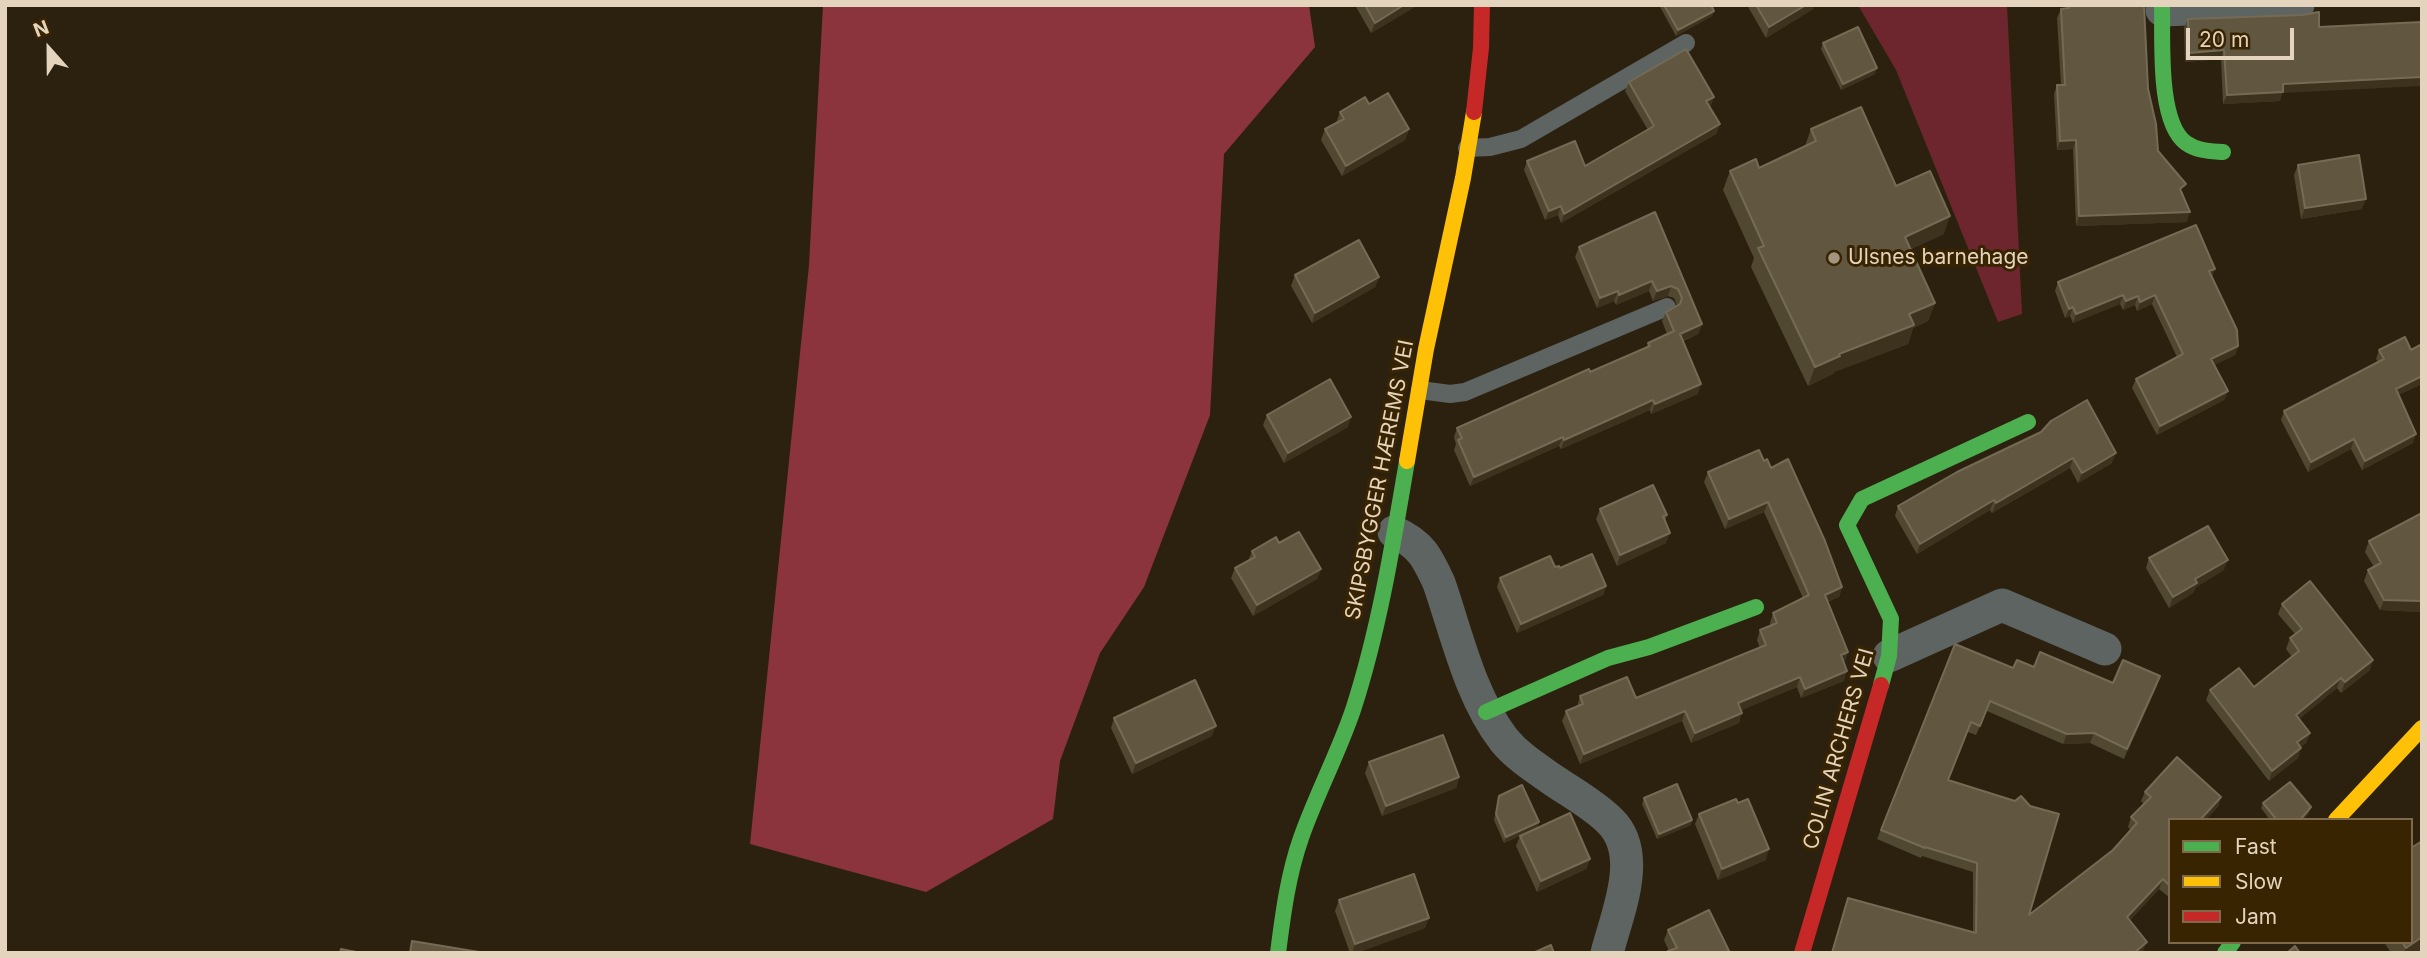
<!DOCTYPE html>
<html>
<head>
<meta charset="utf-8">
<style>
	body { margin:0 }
	#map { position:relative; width:2427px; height:958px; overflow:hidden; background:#2c210f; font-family:Inter,sans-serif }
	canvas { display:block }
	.frame { position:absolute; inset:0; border:7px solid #e4d3bd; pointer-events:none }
	.legend { position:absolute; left:2168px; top:818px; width:245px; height:126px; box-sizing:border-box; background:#392402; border:2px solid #7d6a4d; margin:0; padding:9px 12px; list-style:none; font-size:21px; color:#e4d3bd }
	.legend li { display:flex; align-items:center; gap:14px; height:35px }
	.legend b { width:35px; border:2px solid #7d6a4d }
	.north { position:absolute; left:14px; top:14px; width:70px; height:70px; -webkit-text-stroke:5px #392402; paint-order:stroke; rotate:339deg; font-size:19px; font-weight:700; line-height:28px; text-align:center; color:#e4d3bd }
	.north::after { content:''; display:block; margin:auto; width:24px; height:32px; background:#e4d3bd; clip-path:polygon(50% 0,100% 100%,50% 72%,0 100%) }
	.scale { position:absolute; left:2186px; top:28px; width:108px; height:32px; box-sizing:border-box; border:4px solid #e4d3bd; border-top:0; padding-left:9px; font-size:21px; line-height:24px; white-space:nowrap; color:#e4d3bd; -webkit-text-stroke:5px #392402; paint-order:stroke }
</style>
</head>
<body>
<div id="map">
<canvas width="2427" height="958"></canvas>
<div class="frame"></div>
<ul class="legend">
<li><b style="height:9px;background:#4caf50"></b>Fast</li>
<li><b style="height:9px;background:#ffc107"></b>Slow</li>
<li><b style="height:9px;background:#c62828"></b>Jam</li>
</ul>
<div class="north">N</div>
<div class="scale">20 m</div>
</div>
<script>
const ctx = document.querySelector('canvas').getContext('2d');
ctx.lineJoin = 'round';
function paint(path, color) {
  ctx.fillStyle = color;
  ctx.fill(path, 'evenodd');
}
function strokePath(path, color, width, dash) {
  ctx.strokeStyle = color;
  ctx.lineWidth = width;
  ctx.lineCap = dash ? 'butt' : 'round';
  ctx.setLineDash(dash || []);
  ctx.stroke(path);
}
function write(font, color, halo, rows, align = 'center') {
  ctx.font = font + ' Inter,sans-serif';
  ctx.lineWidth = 6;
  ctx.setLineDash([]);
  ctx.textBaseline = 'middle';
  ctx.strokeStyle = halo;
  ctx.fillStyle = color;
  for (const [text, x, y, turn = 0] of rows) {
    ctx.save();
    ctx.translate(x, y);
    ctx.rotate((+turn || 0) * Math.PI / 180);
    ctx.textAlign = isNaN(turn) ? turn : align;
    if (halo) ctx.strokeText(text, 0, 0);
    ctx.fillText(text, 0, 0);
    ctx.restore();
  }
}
paint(new Path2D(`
	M 1858,5 L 2007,5 L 2022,314 L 1998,322 L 1896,70 Z`), '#6e262e');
paint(new Path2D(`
	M 823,5 L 1309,5 L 1315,47 L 1224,154 L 1210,415 L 1144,587 L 1100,653 L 1060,761 L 1053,819 L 926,892 L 750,844 L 809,265 Z`), '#8b343e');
strokePath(new Path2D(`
	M 1467,148 L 1490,147 L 1521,139 L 1686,43
	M 1420,390 L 1450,394 L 1465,392 L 1667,307`), '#5d6461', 18);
strokePath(new Path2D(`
	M 2162,10 L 2298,5
	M 1394,532 C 1421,544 1427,557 1439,583 C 1457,635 1470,696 1504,740 C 1518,757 1536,768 1553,780 C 1572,793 1594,805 1610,821 C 1644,854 1617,914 1607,953
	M 1889,656 L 2002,605 L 2105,649`), '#5d6461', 33);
strokePath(new Path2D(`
	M 2162,5 C 2163,38 2157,122 2186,143 C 2197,151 2210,151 2223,152
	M 1881,685 L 1889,656 L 1891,619 L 1847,525 L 1862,499 L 2028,422
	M 1486,712 L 1608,658 L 1649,647 L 1756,607
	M 1278,953 C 1283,914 1288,875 1301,838 C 1316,795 1338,754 1353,710 C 1379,630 1393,544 1407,461
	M 2225,953 L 2233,942`), '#4caf50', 16);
strokePath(new Path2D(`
	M 1407,461 L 1426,349 L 1463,178 L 1474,112
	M 2336,820 L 2422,728`), '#ffc107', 16);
strokePath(new Path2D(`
	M 1474,112 L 1481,48 L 1482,5
	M 1802,953 L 1881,685`), '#c62828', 16);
paint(new Path2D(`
	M 1355,5 L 1418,5 L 1371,33 Z
	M 1659,5 L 1711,5 L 1714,11 L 1712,16 L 1676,36 Z
	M 1747,5 L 1814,5 L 1813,9 L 1766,38 Z
	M 2065,5 L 2144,5 L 2148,89 L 2158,151 L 2183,193 L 2187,222 L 2076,226 L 2073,149 L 2057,150 L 2054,94 L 2057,85 L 2061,85 L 2057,18 L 2061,9 L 2066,9 Z
	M 2188,19 L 2282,93 L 2280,101 L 2223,104 L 2221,59 L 2185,62 L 2184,28 Z
	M 1823,43 L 1875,74 L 1841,90 L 1821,49 Z
	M 1629,82 L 1714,97 L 1710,107 L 1720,124 L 1716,134 L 1561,223 L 1558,215 L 1545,220 L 1524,170 L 1527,161 L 1585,166 L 1648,130 L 1625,91 Z
	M 1369,104 L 1409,129 L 1405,140 L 1342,176 L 1321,140 L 1325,129 L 1336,123 L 1340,112 Z
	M 1811,129 L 1896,186 L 1944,234 L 1911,249 L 1935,303 L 1928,321 L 1913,328 L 1908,344 L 1834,372 L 1833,374 L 1808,386 L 1751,267 L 1754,258 L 1723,190 L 1730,171 L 1759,168 L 1805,146 Z
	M 2298,165 L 2362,209 L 2301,219 L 2294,175 Z
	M 1655,212 L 1702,324 L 1698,334 L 1683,341 L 1698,394 L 1651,414 L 1650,410 L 1561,449 L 1559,446 L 1470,486 L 1454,450 L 1456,444 L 1454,437 L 1457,428 L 1646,348 L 1648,343 L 1667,334 L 1662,321 L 1666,312 L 1677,305 L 1674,298 L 1668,296 L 1653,301 L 1649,291 L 1616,305 L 1614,301 L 1597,308 L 1575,257 L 1579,247 Z
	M 1295,275 L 1379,277 L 1375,287 L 1312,323 L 1291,286 Z
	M 2212,278 L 2238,346 L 2235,355 L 2214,365 L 2228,391 L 2224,400 L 2157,435 L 2132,388 L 2136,379 L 2177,357 L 2152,304 L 2137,311 L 2135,305 L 2123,310 L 2120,304 L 2073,323 L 2070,316 L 2065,318 L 2055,291 L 2058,282 Z
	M 2422,344 L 2422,384 L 2398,395 L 2413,443 L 2362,470 L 2351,449 L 2308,472 L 2281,420 L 2284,411 L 2378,362 L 2376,359 L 2379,350 L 2411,350 Z
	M 1267,415 L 1348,427 L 1284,463 L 1263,425 Z
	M 2041,432 L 2112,463 L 2078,483 L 2070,468 L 1992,513 L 1990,510 L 1917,554 L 1895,516 L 1898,506 Z
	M 1764,461 L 1771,468 L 1842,587 L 1839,597 L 1827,602 L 1845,662 L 1844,662 L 1844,681 L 1801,698 L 1797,687 L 1741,710 L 1739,723 L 1691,743 L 1682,721 L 1580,764 L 1562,721 L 1566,711 L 1577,707 L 1580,696 L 1636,698 L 1760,648 L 1757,640 L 1760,630 L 1771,626 L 1770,623 L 1773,613 L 1803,598 L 1764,512 L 1725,529 L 1704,482 L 1708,472 Z
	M 1600,509 L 1667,515 L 1665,521 L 1666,543 L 1617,566 L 1596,519 Z
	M 2422,513 L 2422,612 L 2380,610 L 2364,581 L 2368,570 L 2374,567 L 2365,552 L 2369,541 Z
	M 1252,551 L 1321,569 L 1317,579 L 1253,616 L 1231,578 L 1235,568 L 1248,561 Z
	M 2149,558 L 2224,570 L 2196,587 L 2193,593 L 2169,608 L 2146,568 Z
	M 1555,567 L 1560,568 L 1606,586 L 1603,595 L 1517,633 L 1497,587 L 1500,578 Z
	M 2282,604 L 2370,670 L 2341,693 L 2337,688 L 2299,719 L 2310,733 L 2306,743 L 2301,747 L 2298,758 L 2269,781 L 2206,700 L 2210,690 L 2254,687 L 2292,657 L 2286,649 L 2290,638 L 2295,634 L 2278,614 Z
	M 1955,644 L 2013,668 L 2034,667 L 2113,683 L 2157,686 L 2124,759 L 2090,743 L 2063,744 L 1987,711 L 1976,735 L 1968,732 L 1948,781 L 2029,915 L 2113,850 L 2131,830 L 2128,827 L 2131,817 L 2144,804 L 2141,801 L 2145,792 L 2221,797 L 2218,807 L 2170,820 L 2170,898 L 2159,889 L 2130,920 L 2144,952 L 2142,953 L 1831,953 L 1848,898 L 1973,932 L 1973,872 L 1922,856 L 1921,858 L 1877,839 Z
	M 1114,718 L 1212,736 L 1132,774 L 1111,728 Z
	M 1369,762 L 1459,777 L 1456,788 L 1382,816 L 1365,773 Z
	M 1499,796 L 1539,822 L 1537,828 L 1504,843 L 1494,820 Z
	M 1644,798 L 1691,825 L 1657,839 L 1642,804 Z
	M 2263,803 L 2309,813 L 2303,820 L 2270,820 L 2261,808 Z
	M 1699,814 L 1766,860 L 1718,880 L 1695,824 Z
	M 1520,836 L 1590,859 L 1586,869 L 1537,892 L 1516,846 Z
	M 2422,841 L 2422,951 L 2418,953 L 2391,953 L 2384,942 L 2411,942 Z
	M 1339,900 L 1425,928 L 1356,953 L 1350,953 L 1335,911 Z
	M 1668,930 L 1730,953 L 1668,953 L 1669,951 L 1664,940 Z`), '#514832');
paint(new Path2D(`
	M 1404,5 L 1418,5 L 1371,33 L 1375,23 Z
	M 1806,5 L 1814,5 L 1813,9 L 1766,38 L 1769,27 Z
	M 1714,11 L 1712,16 L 1676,36 L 1678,30 Z
	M 2224,50 L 2221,59 L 2185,62 L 2189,53 Z
	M 1877,68 L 1875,74 L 1841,90 L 1843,84 Z
	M 2422,77 L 2422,86 L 2282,93 L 2280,101 L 2223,104 L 2227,95 L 2283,84 Z
	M 1714,97 L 1710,107 L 1703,111 L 1706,101 Z
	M 1720,124 L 1716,134 L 1561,223 L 1564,214 Z
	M 1409,129 L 1405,140 L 1342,176 L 1346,166 Z
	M 2076,140 L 2073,149 L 2057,150 L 2060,141 Z
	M 2366,199 L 2362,209 L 2301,219 L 2305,208 Z
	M 1561,206 L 1558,215 L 1545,220 L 1549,211 Z
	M 2190,212 L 2187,222 L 2076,226 L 2079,216 Z
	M 1950,216 L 1944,234 L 1898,255 L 1905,237 Z
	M 2215,269 L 2212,278 L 2209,271 Z
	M 1379,277 L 1375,287 L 1312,323 L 1315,313 Z
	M 1652,281 L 1649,291 L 1616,305 L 1619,295 Z
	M 1671,286 L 1668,296 L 1653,301 L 1657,291 Z
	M 1618,291 L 1614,301 L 1597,308 L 1600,298 Z
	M 2123,295 L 2120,304 L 2073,323 L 2076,314 Z
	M 2155,295 L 2152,304 L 2137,311 L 2140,302 Z
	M 2138,296 L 2135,305 L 2123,310 L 2126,301 Z
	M 1935,303 L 1928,321 L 1913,328 L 1908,344 L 1834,372 L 1833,374 L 1808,386 L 1815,367 L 1909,314 Z
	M 2073,307 L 2070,316 L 2065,318 L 2069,309 Z
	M 1702,324 L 1698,334 L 1676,343 L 1680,334 Z
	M 2238,346 L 2235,355 L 2208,368 L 2211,359 Z
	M 2422,376 L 2422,384 L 2392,398 L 2396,389 Z
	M 1701,384 L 1698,394 L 1651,414 L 1655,404 Z
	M 2228,391 L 2224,400 L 2157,435 L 2160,426 Z
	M 1653,400 L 1650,410 L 1561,449 L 1564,440 Z
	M 1351,417 L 1348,427 L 1284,463 L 1288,453 Z
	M 2416,434 L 2413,443 L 2362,470 L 2365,461 Z
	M 1563,437 L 1559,446 L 1470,486 L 1474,477 Z
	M 2354,439 L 2351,449 L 2308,472 L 2311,462 Z
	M 2116,453 L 2112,463 L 2078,483 L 2082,473 Z
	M 2073,458 L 2070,468 L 1992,513 L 1996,503 Z
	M 1994,500 L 1990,510 L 1917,554 L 1920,544 Z
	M 1768,502 L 1764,512 L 1725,529 L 1729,519 Z
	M 1670,533 L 1666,543 L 1617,566 L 1620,555 Z
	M 2228,560 L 2224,570 L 2196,587 L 2193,593 L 2169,608 L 2173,597 L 2195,579 Z
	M 1321,569 L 1317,579 L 1253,616 L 1257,605 Z
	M 1606,586 L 1603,595 L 1517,633 L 1521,624 Z
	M 1842,587 L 1839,597 L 1821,605 L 1825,595 Z
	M 2384,600 L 2422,601 L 2422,612 L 2380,610 Z
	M 1848,652 L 1845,662 L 1837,665 L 1841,655 Z
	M 2373,660 L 2370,670 L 2341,693 L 2345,682 Z
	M 1847,671 L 1844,681 L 1801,698 L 1805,689 Z
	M 2160,676 L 2157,686 L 2124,759 L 2127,749 Z
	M 1800,677 L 1797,687 L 1735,713 L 1738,703 Z
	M 2341,678 L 2337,688 L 2292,725 L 2296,715 Z
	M 1685,711 L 1682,721 L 1580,764 L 1584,754 Z
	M 1742,713 L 1739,723 L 1691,743 L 1695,733 Z
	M 1216,726 L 1212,736 L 1132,774 L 1136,763 Z
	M 2094,733 L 2090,743 L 2063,744 L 2067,734 Z
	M 2310,733 L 2306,743 L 2293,753 L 2297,742 Z
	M 2301,748 L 2298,758 L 2269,781 L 2272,771 Z
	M 1459,777 L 1456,788 L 1382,816 L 1386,806 Z
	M 2221,797 L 2218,807 L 2206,820 L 2200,820 Z
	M 2311,807 L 2309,813 L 2303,820 L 2300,820 Z
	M 1692,820 L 1691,825 L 1657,839 L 1659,834 Z
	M 1539,822 L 1537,828 L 1504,843 L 1506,837 Z
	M 1769,849 L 1766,860 L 1718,880 L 1722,869 Z
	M 1590,859 L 1586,869 L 1537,892 L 1541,881 Z
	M 2163,879 L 2159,889 L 2123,927 L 2127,917 Z
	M 1429,918 L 1425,928 L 1356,953 L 1352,953 L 1355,944 Z
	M 2422,937 L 2422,951 L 2418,953 L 2404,953 L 2406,948 Z
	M 2147,942 L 2142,953 L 2134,953 Z`), '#3c321e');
const building = new Path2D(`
	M 1365,5 L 1404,5 L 1375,23 Z
	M 1664,5 L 1711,5 L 1714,11 L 1678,30 Z
	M 1756,5 L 1806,5 L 1769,27 Z
	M 2069,5 L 2144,5 L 2148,89 L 2156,124 L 2158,151 L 2186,184 L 2180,189 L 2190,212 L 2079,216 L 2076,140 L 2060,141 L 2057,85 L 2065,85 L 2061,9 L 2069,8 Z
	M 2319,12 L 2319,27 L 2422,22 L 2422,77 L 2283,84 L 2283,92 L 2227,95 L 2224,50 L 2189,53 L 2188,19 L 2302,15 Z
	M 1858,27 L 1877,68 L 1843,84 L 1823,43 Z
	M 1686,49 L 1714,97 L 1706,101 L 1720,124 L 1564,214 L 1561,206 L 1549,211 L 1527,161 L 1575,141 L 1585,166 L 1654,126 L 1629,82 Z
	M 1388,93 L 1409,129 L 1346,166 L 1325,129 L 1344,119 L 1340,112 L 1365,97 L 1369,104 Z
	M 1861,107 L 1896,186 L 1930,171 L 1950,216 L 1905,237 L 1935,303 L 1909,314 L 1914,325 L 1839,354 L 1840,356 L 1815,367 L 1758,248 L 1764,246 L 1730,171 L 1756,159 L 1759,168 L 1816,141 L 1811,129 Z
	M 2359,155 L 2366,199 L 2305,208 L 2298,165 Z
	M 1655,212 L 1702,324 L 1680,334 L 1701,384 L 1655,404 L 1653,400 L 1564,440 L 1563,437 L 1474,477 L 1458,440 L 1462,438 L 1457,428 L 1589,369 L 1590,372 L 1650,346 L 1648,343 L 1674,331 L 1666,312 L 1680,304 L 1682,298 L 1678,289 L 1671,286 L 1657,291 L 1652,281 L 1619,295 L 1618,291 L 1600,298 L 1579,247 Z
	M 2196,225 L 2215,269 L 2209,271 L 2237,330 L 2238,346 L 2211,359 L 2228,391 L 2160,426 L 2136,379 L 2183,354 L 2155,295 L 2140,302 L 2138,296 L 2126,301 L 2123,295 L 2076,314 L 2073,307 L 2069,309 L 2058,282 Z
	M 1359,240 L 1379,277 L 1315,313 L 1295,275 Z
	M 2405,337 L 2411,350 L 2422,344 L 2422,376 L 2396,389 L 2416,434 L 2365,461 L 2354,439 L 2311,462 L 2284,411 L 2384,359 L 2379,350 Z
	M 1330,379 L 1351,417 L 1288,453 L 1267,415 Z
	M 2087,400 L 2116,453 L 2082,473 L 2073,458 L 1996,503 L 1994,500 L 1920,544 L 1898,506 L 1957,472 L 2041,432 L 2051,421 Z
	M 1759,450 L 1764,461 L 1767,459 L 1771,468 L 1788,459 L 1825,541 L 1842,587 L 1825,595 L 1848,652 L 1841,655 L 1847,671 L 1805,689 L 1800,677 L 1738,703 L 1742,713 L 1695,733 L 1685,711 L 1584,754 L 1566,711 L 1583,704 L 1580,696 L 1627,677 L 1636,698 L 1766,645 L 1760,630 L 1777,623 L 1773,613 L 1809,595 L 1768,502 L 1729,519 L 1708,472 Z
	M 1653,485 L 1667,515 L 1663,516 L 1670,533 L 1620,555 L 1600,509 Z
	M 2422,513 L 2422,601 L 2384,600 L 2368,570 L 2381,563 L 2369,541 Z
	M 2208,526 L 2228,560 L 2195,579 L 2197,583 L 2173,597 L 2149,558 Z
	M 1299,532 L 1321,569 L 1257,605 L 1235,568 L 1255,557 L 1252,551 L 1276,537 L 1279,543 Z
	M 1592,554 L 1606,586 L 1521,624 L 1500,578 L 1550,556 L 1555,567 L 1559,566 L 1560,568 Z
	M 2310,581 L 2373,660 L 2345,682 L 2341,678 L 2296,715 L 2310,733 L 2297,742 L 2301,748 L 2272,771 L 2210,690 L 2239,668 L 2254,687 L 2299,651 L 2290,638 L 2302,629 L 2282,604 Z
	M 1955,644 L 2013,668 L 2017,660 L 2034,667 L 2040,652 L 2113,683 L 2123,660 L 2160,676 L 2127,749 L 2094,733 L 2067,734 L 1990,701 L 1980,726 L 1971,722 L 1948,780 L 2015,801 L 2021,796 L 2030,806 L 2059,814 L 2029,915 L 2113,850 L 2137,823 L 2131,817 L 2151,797 L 2145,792 L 2177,757 L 2221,797 L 2200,820 L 2170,820 L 2170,886 L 2163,879 L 2127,917 L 2147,942 L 2134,953 L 1832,953 L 1848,898 L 1976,933 L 1977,863 L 1925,847 L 1925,848 L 1881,830 Z
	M 1195,680 L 1216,726 L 1136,763 L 1114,718 Z
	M 1443,735 L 1459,777 L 1386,806 L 1369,762 Z
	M 2290,782 L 2311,807 L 2300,820 L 2277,820 L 2263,803 Z
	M 1677,784 L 1692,820 L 1659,834 L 1644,798 Z
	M 1522,785 L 1539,822 L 1506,837 L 1496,814 L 1499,796 Z
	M 1736,799 L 1738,803 L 1748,799 L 1769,849 L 1722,869 L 1699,814 Z
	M 1570,813 L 1590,859 L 1541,881 L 1520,836 Z
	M 2422,841 L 2422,937 L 2406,948 L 2402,942 L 2411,942 L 2411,848 Z
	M 1414,874 L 1429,918 L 1355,944 L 1339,900 Z
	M 1709,910 L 1730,953 L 1669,953 L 1668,951 L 1677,948 L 1668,930 Z
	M 412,941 L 485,953 L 410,953 Z
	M 1551,945 L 1554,953 L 1533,953 Z
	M 2295,946 L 2300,953 L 2287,953 Z
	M 341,949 L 361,953 L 340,953 Z`);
paint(building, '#615741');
strokePath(building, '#756b55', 2);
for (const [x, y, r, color] of [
	[1834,258,7,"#a49580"]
]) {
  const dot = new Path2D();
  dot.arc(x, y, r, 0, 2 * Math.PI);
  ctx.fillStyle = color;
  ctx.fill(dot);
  strokePath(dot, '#392402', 2.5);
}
write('21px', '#e4d3bd', '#392402', [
	["Ulsnes barnehage",1848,258]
], 'left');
write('21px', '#e4d3bd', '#392402', [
	["SKIPSBYGGER HÆREMS VEI",1380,480,-79],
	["COLIN ARCHERS VEI",1839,749,-74]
]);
</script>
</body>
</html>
